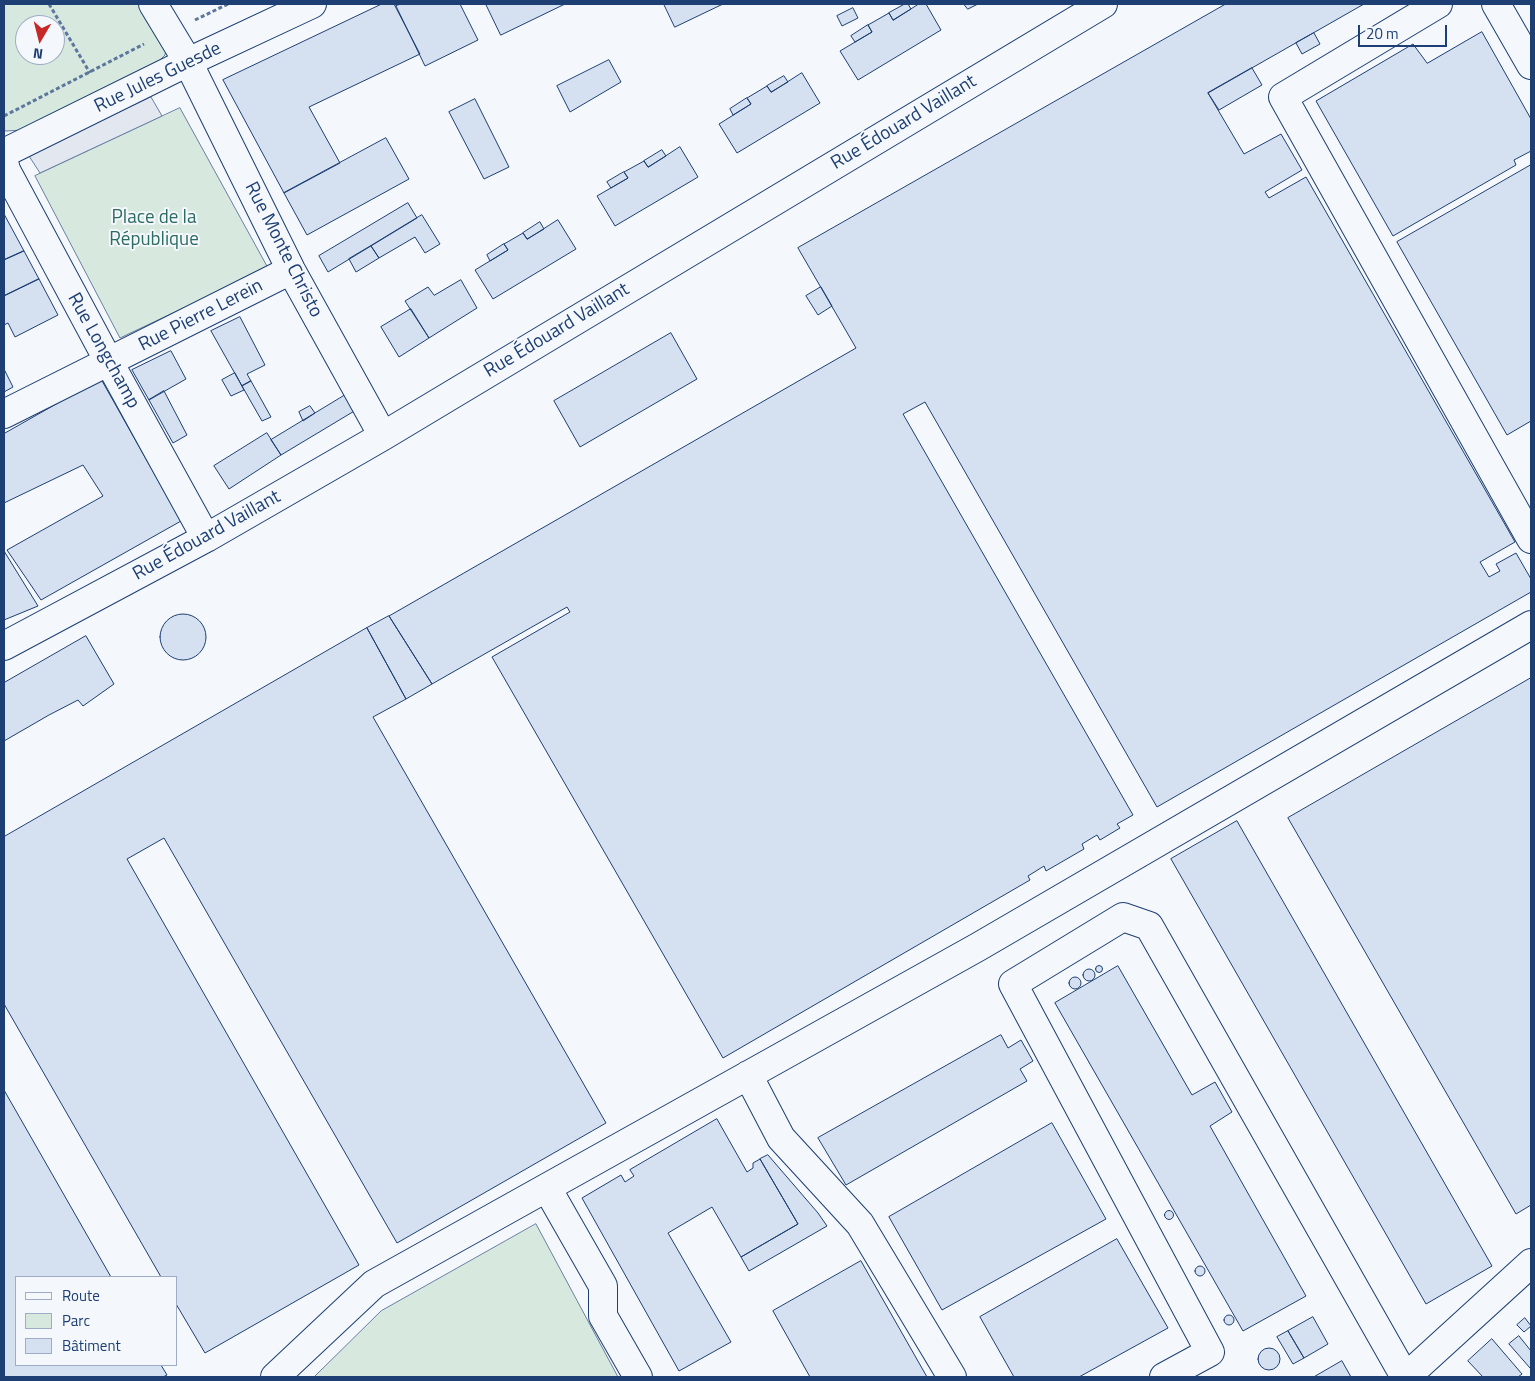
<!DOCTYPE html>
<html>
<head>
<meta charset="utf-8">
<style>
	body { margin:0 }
	#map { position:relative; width:1535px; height:1381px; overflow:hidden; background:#f4f7fb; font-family:"Titillium Web",sans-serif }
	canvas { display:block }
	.frame { position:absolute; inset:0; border:5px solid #1d3f73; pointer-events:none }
	.legend { position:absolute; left:15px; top:1276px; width:162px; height:90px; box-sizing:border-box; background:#f4f7fb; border:1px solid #9eadc5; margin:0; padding:6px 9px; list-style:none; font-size:15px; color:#1d3f73 }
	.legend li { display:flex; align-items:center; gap:10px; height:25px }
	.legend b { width:25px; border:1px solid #9eadc5 }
	.north { position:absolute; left:15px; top:15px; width:50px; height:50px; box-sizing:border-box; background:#f4f7fb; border:1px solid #9eadc5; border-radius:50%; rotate:188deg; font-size:14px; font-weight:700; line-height:20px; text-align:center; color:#1d3f73 }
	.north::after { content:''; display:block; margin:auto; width:18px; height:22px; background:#c62828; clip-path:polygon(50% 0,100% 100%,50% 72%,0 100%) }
	.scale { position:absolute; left:1358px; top:25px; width:89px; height:22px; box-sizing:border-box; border:2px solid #1d3f73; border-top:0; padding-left:6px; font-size:15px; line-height:18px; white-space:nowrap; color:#1d3f73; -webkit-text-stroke:4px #f4f7fb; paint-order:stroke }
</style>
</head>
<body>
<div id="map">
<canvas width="1535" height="1381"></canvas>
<div class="frame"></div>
<ul class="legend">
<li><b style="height:6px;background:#f4f7fb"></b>Route</li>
<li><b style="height:14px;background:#d7e8df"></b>Parc</li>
<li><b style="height:14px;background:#d5e0f0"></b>Bâtiment</li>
</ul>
<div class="north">N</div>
<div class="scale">20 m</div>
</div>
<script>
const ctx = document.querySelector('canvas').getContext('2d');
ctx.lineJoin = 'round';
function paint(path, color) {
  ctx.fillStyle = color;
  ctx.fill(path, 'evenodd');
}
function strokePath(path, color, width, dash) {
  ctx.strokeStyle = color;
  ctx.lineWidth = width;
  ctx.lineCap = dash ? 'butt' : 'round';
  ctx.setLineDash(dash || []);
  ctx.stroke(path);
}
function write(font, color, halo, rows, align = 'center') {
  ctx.font = font + ' "Titillium Web",sans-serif';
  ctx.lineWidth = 4;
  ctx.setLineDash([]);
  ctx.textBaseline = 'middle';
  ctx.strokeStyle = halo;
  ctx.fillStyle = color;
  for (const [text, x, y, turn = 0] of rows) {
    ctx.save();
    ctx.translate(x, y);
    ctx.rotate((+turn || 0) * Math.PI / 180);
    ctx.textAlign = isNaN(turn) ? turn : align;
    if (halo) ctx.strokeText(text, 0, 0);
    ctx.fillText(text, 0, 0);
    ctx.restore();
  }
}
const green = new Path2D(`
	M 4,4 L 147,4 L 167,44 L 165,55 L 156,64 L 24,130 L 5,131 ZM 25,25 L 55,25 L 55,55 L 25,55 Z
	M 180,108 L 268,268 L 120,338 L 35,176 Z
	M 536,1224 L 618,1377 L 314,1377 L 381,1311 Z`);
paint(green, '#d7e8df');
strokePath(green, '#687fa3', 1);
const parking = new Path2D(`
	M 151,97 L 162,116 L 40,173 L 29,156 Z`);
paint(parking, '#e3e8f0');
strokePath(parking, '#687fa3', 1);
const building = new Path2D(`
	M 382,4 L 394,4 L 420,54 L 309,107 L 340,163 L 284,193 L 223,80 Z
	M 401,4 L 460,4 L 478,40 L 425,66 L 396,6 Z
	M 486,4 L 565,4 L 501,35 Z
	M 664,4 L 723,4 L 675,27 Z
	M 905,4 L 908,4 L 911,9 L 893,20 L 889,13 Z
	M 919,4 L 926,4 L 941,30 L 858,80 L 840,51 L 872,32 L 868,25 L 889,13 L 893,20 Z
	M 964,4 L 978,4 L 968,9 Z
	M 1226,4 L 1364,4 L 1208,93 L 1244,154 L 1281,134 L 1302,170 L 1265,192 L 1269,198 L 1306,177 L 1515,542 L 1480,562 L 1489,577 L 1500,571 L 1496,564 L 1516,553 L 1531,579 L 1531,592 L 1157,807 L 925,402 L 903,414 L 1133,815 L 1117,824 L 1120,828 L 1100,840 L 1097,835 L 1082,844 L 1084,849 L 1046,871 L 1044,866 L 1028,876 L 1030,880 L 723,1058 L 492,657 L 570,612 L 567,607 L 432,684 L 389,616 L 856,348 L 798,248 Z
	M 853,8 L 858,18 L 842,26 L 837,16 Z
	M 868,25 L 872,32 L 855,42 L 851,36 Z
	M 1482,32 L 1531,119 L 1531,151 L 1514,160 L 1516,165 L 1393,236 L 1316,101 L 1413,44 L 1427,63 Z
	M 1314,33 L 1320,44 L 1302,54 L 1296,43 Z
	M 609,60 L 621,82 L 570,112 L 557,86 Z
	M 1252,68 L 1262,85 L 1219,110 L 1208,93 Z
	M 802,73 L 820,103 L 737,153 L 719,124 L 751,104 L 747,98 L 767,86 L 771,92 Z
	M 784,76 L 788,82 L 771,92 L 767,86 Z
	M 747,98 L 751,104 L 733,115 L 730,109 Z
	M 475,99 L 509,167 L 484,179 L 449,112 Z
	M 386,138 L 409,179 L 307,235 L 284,193 Z
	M 680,147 L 698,177 L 615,226 L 597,196 L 628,178 L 624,172 L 644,161 L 648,167 Z
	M 662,150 L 666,156 L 648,167 L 644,161 Z
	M 1531,165 L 1531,421 L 1507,435 L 1397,242 Z
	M 624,172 L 628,178 L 611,188 L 607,182 Z
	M 408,203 L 417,218 L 328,272 L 319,256 Z
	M 4,214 L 24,251 L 4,260 Z
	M 422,215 L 440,244 L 425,253 L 415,237 L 379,258 L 371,246 Z
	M 558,220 L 576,249 L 493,299 L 475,270 L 508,250 L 504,244 L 523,233 L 527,239 Z
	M 540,222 L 544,229 L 527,239 L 523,233 Z
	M 504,244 L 508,250 L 490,261 L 487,255 Z
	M 371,246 L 379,258 L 356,272 L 349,259 Z
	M 24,251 L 39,279 L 4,296 L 4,260 Z
	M 39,279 L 58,315 L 15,337 L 8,323 L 4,325 L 4,296 Z
	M 461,280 L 477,308 L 429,338 L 405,301 L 428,287 L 434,295 Z
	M 821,287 L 832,306 L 818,315 L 806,296 Z
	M 411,309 L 429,338 L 399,357 L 381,327 Z
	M 240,317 L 265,365 L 247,374 L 251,381 L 242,386 L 211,331 Z
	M 671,333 L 697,379 L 580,447 L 554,401 Z
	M 171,351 L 186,379 L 149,400 L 132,370 Z
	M 4,369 L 13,387 L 4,392 Z
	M 235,373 L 244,390 L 231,396 L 222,380 Z
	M 101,379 L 181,521 L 41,600 L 7,550 L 103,496 L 83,465 L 4,503 L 4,434 Z
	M 251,381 L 271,417 L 262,421 L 242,386 Z
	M 164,391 L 187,435 L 173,443 L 149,400 Z
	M 347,394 L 356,410 L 281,455 L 271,440 Z
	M 310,406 L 315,413 L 303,421 L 299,412 Z
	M 267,433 L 281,455 L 229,489 L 214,466 Z
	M 4,551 L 38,606 L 4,620 Z
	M160 637a23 23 0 1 1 46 0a23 23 0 1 1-46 0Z
	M 389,616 L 432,684 L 406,699 L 367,628 Z
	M 367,628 L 406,699 L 373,717 L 606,1123 L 397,1243 L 164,838 L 127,859 L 359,1265 L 205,1353 L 176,1304 L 176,1277 L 161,1277 L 4,1004 L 4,837 Z
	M 86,636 L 114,684 L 83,706 L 78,700 L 49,715 L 4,741 L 4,683 Z
	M 1531,678 L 1531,1205 L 1516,1214 L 1288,818 Z
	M 1237,821 L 1492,1266 L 1426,1304 L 1171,859 Z
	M1095.5 969a3.5 3.5 0 1 1 7 0a3.5 3.5 0 1 1-7 0Z
	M 1118,966 L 1192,1095 L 1215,1082 L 1232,1112 L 1210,1126 L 1306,1296 L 1243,1331 L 1055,1003 Z
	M1083 975a6 6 0 1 1 12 0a6 6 0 1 1-12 0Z
	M1069 983a6 6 0 1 1 12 0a6 6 0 1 1-12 0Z
	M 1001,1035 L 1008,1048 L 1021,1040 L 1033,1061 L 1020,1069 L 1027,1081 L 846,1185 L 818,1138 Z
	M 4,1090 L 111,1277 L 16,1277 L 16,1365 L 161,1365 L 167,1375 L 163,1377 L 4,1377 Z
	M 717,1119 L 747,1172 L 753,1168 L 753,1163 L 760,1159 L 798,1224 L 741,1257 L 712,1207 L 668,1233 L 731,1342 L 679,1371 L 582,1198 L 621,1175 L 625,1182 L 634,1176 L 630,1170 Z
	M 1052,1123 L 1106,1219 L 942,1310 L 889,1217 Z
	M 768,1155 L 818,1213 L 827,1226 L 749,1271 L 741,1257 L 798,1224 L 760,1159 Z
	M1164.5 1215a4.5 4.5 0 1 1 9 0a4.5 4.5 0 1 1-9 0Z
	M 1117,1239 L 1168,1328 L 1079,1377 L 1014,1377 L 980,1317 Z
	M 861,1261 L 927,1377 L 810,1377 L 773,1311 Z
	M1195 1271a5 5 0 1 1 10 0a5 5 0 1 1-10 0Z
	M1224 1320a5 5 0 1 1 10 0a5 5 0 1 1-10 0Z
	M 1313,1317 L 1328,1344 L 1304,1358 L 1288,1331 Z
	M 1525,1318 L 1531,1326 L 1524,1332 L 1517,1325 Z
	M 1288,1331 L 1304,1358 L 1293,1364 L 1277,1337 Z
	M 1519,1336 L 1531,1351 L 1531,1367 L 1530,1368 L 1509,1344 Z
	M 1492,1339 L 1522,1374 L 1518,1377 L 1483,1377 L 1468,1361 Z
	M1258 1359a11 11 0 1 1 22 0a11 11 0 1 1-22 0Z
	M 1342,1361 L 1351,1377 L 1314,1377 Z`);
paint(building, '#d5e0f0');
strokePath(building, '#1d3f73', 1);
const minor = new Path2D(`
	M 153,4 L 188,62 L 291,270 L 383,436
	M 1438,4 L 1283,97 L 1531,539
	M 1496,4 L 1531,65
	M 4,153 L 188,62 L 312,4
	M 4,162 L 6,170 L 109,362 L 206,538
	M 4,414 L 291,270
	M 4,646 L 206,538 L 383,436 L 1103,4
	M 748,1075 L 781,1138 L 860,1224 L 952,1377
	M 547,1188 L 603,1286 L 603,1316 L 638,1377
	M 275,1377 L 374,1284 L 978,947 L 1531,625
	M 1164,1377 L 1210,1352 L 1013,984 L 1123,917 L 1149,926 L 1405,1377
	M 1406,1377 L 1531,1263`);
strokePath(minor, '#1d3f73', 30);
strokePath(new Path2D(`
	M 49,4 L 90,73
	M 195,20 L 228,4
	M 4,116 L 144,44`), '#5e769c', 3, [4, 2.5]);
strokePath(minor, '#f4f7fb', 28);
write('19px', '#1d3f73', '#f4f7fb', [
	["Rue Jules Guesde",158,78,-26],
	["Rue Édouard Vaillant",904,123,-31],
	["Rue Monte Christo",283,250,63],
	["Rue Pierre Lerein",201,316,-27],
	["Rue Édouard Vaillant",557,331,-31],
	["Rue Longchamp",103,351,61],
	["Rue Édouard Vaillant",207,536,-29]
]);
write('19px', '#2c6c60', '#f4f7fb', [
	["Place de la",154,218],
	["République",154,240]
]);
</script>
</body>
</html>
